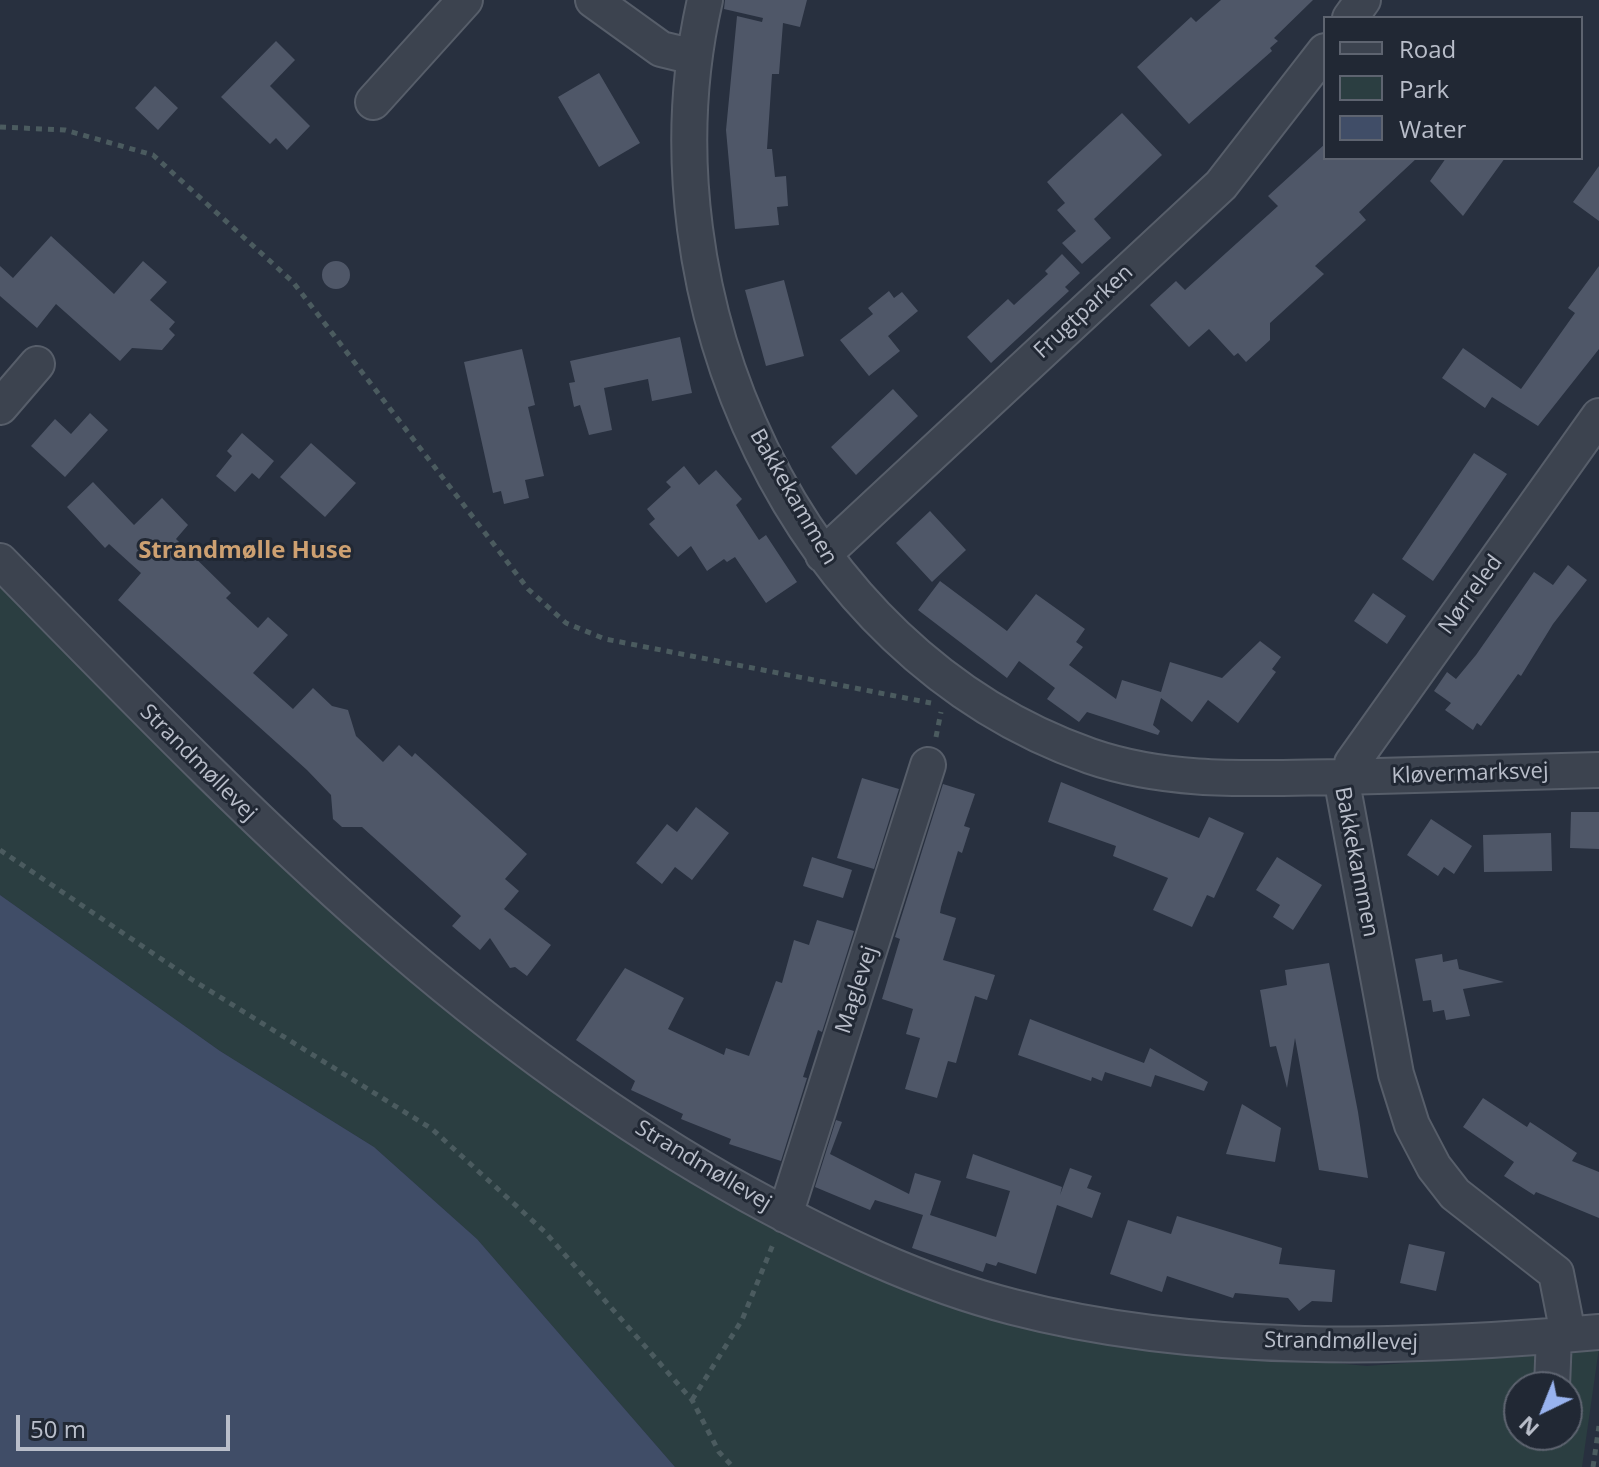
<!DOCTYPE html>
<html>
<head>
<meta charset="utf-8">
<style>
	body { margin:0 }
	#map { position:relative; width:1599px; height:1467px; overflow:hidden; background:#28303f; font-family:"Open Sans",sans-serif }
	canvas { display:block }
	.legend { position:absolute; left:1323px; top:16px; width:260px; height:144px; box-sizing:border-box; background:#212834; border:2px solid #5e6470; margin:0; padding:10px 14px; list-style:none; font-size:24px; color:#b9beca }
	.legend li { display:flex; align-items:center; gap:16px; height:40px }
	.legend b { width:40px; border:2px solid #5e6470 }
	.north { position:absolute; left:1503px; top:1371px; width:80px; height:80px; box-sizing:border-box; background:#212834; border:2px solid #5e6470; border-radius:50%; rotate:223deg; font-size:22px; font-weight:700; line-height:32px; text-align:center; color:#b9beca }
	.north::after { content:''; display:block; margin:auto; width:28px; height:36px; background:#98b3ef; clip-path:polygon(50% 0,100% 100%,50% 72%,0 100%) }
	.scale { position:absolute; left:16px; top:1415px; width:214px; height:36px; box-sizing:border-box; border:4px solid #b9beca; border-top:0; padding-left:10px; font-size:24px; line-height:28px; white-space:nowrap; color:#b9beca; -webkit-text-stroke:6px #212834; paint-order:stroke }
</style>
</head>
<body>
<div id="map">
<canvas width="1599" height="1467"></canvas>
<ul class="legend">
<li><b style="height:10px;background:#3c434f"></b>Road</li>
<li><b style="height:22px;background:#2b3e41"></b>Park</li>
<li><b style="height:22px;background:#404d67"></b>Water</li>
</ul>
<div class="north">N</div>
<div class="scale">50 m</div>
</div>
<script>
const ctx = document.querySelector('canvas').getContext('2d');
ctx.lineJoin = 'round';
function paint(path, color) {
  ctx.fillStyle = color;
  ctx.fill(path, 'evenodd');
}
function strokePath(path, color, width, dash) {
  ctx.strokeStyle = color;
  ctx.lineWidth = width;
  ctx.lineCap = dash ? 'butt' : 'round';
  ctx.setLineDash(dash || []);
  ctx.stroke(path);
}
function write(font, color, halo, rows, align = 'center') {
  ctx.font = font + ' "Open Sans",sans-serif';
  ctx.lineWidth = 6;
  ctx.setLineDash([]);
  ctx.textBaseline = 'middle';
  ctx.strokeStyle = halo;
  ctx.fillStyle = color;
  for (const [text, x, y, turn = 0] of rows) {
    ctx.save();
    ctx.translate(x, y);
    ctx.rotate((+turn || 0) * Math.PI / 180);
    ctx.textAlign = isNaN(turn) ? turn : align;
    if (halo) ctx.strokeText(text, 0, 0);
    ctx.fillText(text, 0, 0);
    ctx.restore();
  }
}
paint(new Path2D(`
	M 0,581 L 299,881 L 413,983 L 550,1087 L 710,1191 L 1175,1348 L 1367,1366 L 1599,1348 L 1582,1467 L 675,1467 L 477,1239 L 374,1147 L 220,1051 L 0,895 ZM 1519,1387 L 1567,1387 L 1567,1435 L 1519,1435 Z`), '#2b3e41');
paint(new Path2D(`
	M 0,895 L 220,1051 L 374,1147 L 477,1239 L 675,1467 L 0,1467 Z`), '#404d67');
paint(new Path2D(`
	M 725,0 L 807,0 L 800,27 L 783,23 L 779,74 L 772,74 L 767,149 L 772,149 L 775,177 L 786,176 L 788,206 L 777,207 L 779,225 L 735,229 L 726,130 L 737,16 L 762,22 L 763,18 L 724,9 Z
	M 1221,0 L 1313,0 L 1274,38 L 1278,41 L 1270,48 L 1272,51 L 1189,124 L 1137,67 L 1191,17 L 1196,22 Z
	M 276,41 L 295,60 L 270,86 L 310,126 L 287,150 L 276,138 L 270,144 L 221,97 Z
	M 599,73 L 640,143 L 599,167 L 558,97 Z
	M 155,86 L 178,108 L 158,130 L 135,108 Z
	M 1122,113 L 1162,155 L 1094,219 L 1111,238 L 1082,264 L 1062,243 L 1076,231 L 1057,210 L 1065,203 L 1047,182 Z
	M 1325,144 L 1325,158 L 1417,158 L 1359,212 L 1366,220 L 1315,266 L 1324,274 L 1270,323 L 1270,340 L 1246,362 L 1238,353 L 1234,356 L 1209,329 L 1189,347 L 1150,305 L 1176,281 L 1185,290 L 1278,206 L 1268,196 Z
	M 1446,158 L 1505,158 L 1463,216 L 1430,181 Z
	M 1599,166 L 1599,221 L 1573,202 Z
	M 51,236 L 114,294 L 143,261 L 167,282 L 150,300 L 175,322 L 169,329 L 175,335 L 162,350 L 132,348 L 120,361 L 56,304 L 37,328 L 0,296 L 0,266 L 13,278 Z
	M 1062,254 L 1080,273 L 1065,287 L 1069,291 L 991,363 L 967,337 L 1008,299 L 1014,305 L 1048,274 L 1045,271 Z
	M322 275a14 14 0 1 1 28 0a14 14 0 1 1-28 0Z
	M 1599,266 L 1599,349 L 1538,426 L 1492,397 L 1485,408 L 1442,378 L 1463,348 L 1521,389 L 1575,313 L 1568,308 Z
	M 784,280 L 804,356 L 766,366 L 745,290 Z
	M 889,291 L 894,298 L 902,292 L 918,311 L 888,336 L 900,351 L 869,376 L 840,340 L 873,314 L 868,308 Z
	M 680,337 L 692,393 L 652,401 L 648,379 L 604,388 L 612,430 L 589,435 L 580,405 L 574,407 L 569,383 L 575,382 L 570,361 Z
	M 522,349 L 535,405 L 528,407 L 544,476 L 525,480 L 529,498 L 504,504 L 501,491 L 493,493 L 464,362 Z
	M 893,389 L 918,416 L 856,475 L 831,447 Z
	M 90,413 L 108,430 L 65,477 L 31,446 L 55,419 L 71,434 Z
	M 242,433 L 274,461 L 259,479 L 252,473 L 235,492 L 216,476 L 232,456 L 227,451 Z
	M 311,443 L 356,483 L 325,517 L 280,477 Z
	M 1474,453 L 1507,474 L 1433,581 L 1402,559 Z
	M 684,466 L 699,485 L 716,470 L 742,499 L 736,505 L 759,540 L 766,535 L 797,582 L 766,603 L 735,557 L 727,562 L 724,559 L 707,571 L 691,546 L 678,557 L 649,524 L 655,519 L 647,509 L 671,487 L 666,482 Z
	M 93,482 L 134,525 L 162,498 L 188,525 L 176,539 L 231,593 L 226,598 L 258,628 L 268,617 L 288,635 L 253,673 L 293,709 L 313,688 L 332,706 L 348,710 L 356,736 L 383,762 L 399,745 L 412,757 L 415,753 L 527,854 L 505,879 L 519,891 L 504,909 L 551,945 L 527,976 L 515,967 L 510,968 L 490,938 L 480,950 L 452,926 L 461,916 L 362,827 L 342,827 L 333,819 L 331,795 L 307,770 L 118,600 L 141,573 L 109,544 L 105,548 L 67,507 Z
	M 930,511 L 966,550 L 932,582 L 896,543 Z
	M 1568,565 L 1587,580 L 1553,624 L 1521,676 L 1518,674 L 1481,726 L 1477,723 L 1473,730 L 1445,710 L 1451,703 L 1434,691 L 1447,672 L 1456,679 L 1476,655 L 1534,572 L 1553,585 Z
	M 940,581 L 1007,631 L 1036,594 L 1085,629 L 1076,642 L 1083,647 L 1069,665 L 1116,699 L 1122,680 L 1161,692 L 1170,662 L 1222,678 L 1260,641 L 1281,657 L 1272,669 L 1276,672 L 1238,723 L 1208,700 L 1192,722 L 1161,698 L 1153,725 L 1160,731 L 1158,735 L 1087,712 L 1079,722 L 1047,699 L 1055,688 L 1019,661 L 1007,678 L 918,610 Z
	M 1373,593 L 1406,616 L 1387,644 L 1354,621 Z
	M 862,778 L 899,789 L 874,869 L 837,858 Z
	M 1061,782 L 1199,838 L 1209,817 L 1244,833 L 1214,898 L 1207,895 L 1192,927 L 1153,910 L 1168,878 L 1113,856 L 1116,846 L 1048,822 Z
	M 943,784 L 975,794 L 964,826 L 970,828 L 962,853 L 958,851 L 941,907 L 940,913 L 956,918 L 943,960 L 995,975 L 987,1000 L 975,996 L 956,1063 L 948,1061 L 937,1098 L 905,1089 L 920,1038 L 906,1034 L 913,1009 L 882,999 L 900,939 L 895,937 Z
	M 696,807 L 729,833 L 692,880 L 675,867 L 662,884 L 636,863 L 667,824 L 677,832 Z
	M 1571,812 L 1599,812 L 1599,849 L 1570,848 Z
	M 1431,819 L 1472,846 L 1454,874 L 1444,867 L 1438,876 L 1407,855 Z
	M 1551,833 L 1552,871 L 1484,872 L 1483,835 Z
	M 812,857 L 852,870 L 843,898 L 803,886 Z
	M 1277,857 L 1322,885 L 1293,930 L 1273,917 L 1280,905 L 1256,890 Z
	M 817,920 L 854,931 L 822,1032 L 818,1030 L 803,1077 L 807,1078 L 781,1161 L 729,1144 L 731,1139 L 681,1119 L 683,1114 L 631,1090 L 635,1081 L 576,1040 L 625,968 L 684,998 L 668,1029 L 724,1055 L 726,1048 L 749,1056 L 776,981 L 782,983 L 794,940 L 809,945 Z
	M 1442,954 L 1443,962 L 1457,959 L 1459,969 L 1504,982 L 1463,989 L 1470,1016 L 1446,1020 L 1444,1010 L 1433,1012 L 1431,1000 L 1423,1001 L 1415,959 Z
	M 1329,963 L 1358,1112 L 1368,1178 L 1319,1170 L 1295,1038 L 1287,1088 L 1276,1046 L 1270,1047 L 1260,990 L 1287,985 L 1285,970 Z
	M 1030,1019 L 1144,1063 L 1150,1048 L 1208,1082 L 1204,1091 L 1155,1075 L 1151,1087 L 1105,1072 L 1102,1081 L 1092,1077 L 1091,1081 L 1018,1055 Z
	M 1483,1098 L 1527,1127 L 1530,1122 L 1577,1153 L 1572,1161 L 1599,1172 L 1599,1218 L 1536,1192 L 1534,1195 L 1504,1176 L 1514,1162 L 1463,1127 Z
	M 1242,1104 L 1281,1128 L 1275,1162 L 1226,1154 Z
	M 836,1120 L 842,1122 L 830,1154 L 909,1194 L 915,1173 L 941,1181 L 930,1215 L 996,1237 L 1010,1191 L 966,1178 L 973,1154 L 1062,1187 L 1060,1195 L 1070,1168 L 1092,1176 L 1087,1188 L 1101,1193 L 1092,1218 L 1057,1205 L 1036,1274 L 998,1262 L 996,1266 L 986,1263 L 983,1272 L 912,1248 L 923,1215 L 875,1200 L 870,1210 L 815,1187 Z
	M 1177,1216 L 1282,1248 L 1279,1264 L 1335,1270 L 1332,1302 L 1312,1301 L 1299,1311 L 1288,1298 L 1235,1293 L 1233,1298 L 1167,1276 L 1162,1292 L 1110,1274 L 1128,1220 L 1171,1234 Z
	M 1409,1244 L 1445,1252 L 1436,1291 L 1400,1283 Z`), '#4f5768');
const minor = new Path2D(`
	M 593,0 L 661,49 L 694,57
	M 705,0 C 637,296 795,653 1090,756 C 1171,784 1256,778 1341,777 L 1396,1074 L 1412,1125 L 1434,1167 L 1455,1194 L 1556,1273 L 1568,1334
	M 1350,18 L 1363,0
	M 373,102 L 465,0
	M 0,407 L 37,364
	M 823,555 L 1221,185 L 1325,51
	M 0,561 C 233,798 452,1031 747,1194 C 831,1240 919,1283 1013,1307 C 1197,1355 1411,1349 1599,1332
	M 1341,777 L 1599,770
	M 1353,777 L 1352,763 L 1599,416
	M 785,1215 L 928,765
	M 1552,1387 L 1554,1336`);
strokePath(minor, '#575e6a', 38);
strokePath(new Path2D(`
	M 0,127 L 65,130 L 153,155 L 293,282 L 528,589 L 566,623 L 605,639 L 931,703
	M 936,737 L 941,712
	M 0,850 L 191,979 L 432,1129 L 545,1232 L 692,1400 L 719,1452 L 733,1467
	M 692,1400 L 742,1320 L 774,1242
	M 1593,1467 L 1599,1426`), '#4b5b5f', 5, [6, 6]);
strokePath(minor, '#3c434f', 34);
write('22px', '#b9beca', '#212834', [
	["Frugtparken",1084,312,-43],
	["Bakkekammen",793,497,60],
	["Nørreled",1471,595,-54],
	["Strandmøllevej",198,763,45],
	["Kløvermarksvej",1470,774,-2],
	["Bakkekammen",1356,862,79],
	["Maglevej",857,990,-72],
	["Strandmøllevej",703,1166,31],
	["Strandmøllevej",1341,1342,1]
]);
write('bold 24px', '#cda071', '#212834', [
	["Strandmølle Huse",245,551]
]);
</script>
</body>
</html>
